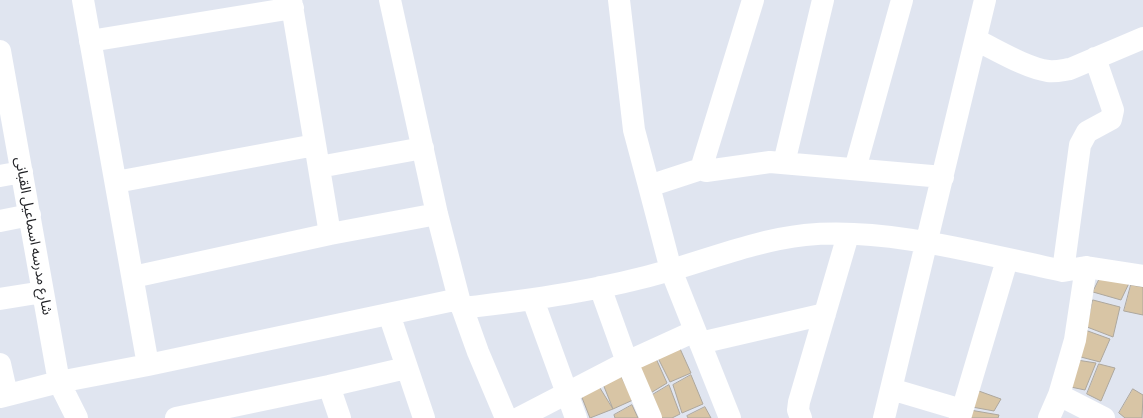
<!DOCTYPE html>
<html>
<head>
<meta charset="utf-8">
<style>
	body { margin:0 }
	canvas { display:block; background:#e0e5f0 }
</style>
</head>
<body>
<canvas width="1143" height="418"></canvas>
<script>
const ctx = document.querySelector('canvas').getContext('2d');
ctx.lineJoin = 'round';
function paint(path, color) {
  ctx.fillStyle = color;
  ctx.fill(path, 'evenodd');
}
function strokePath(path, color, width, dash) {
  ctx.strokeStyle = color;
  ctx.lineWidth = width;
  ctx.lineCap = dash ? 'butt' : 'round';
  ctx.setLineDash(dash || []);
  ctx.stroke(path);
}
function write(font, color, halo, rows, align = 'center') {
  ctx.font = font + ' "Fira Sans Condensed","Noto Sans Arabic",sans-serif';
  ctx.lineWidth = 3;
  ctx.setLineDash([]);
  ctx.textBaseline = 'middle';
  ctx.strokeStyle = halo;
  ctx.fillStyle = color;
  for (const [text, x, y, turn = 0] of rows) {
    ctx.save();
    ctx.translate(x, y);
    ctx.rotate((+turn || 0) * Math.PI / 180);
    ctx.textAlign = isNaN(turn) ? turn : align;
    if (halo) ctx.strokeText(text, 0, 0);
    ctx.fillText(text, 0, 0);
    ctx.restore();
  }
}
const building = new Path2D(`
	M 1102,274 L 1131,279 L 1121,300 L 1093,292 Z
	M 1131,285 L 1143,287 L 1143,315 L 1124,311 Z
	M 1093,300 L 1120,307 L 1113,337 L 1087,327 Z
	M 1085,330 L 1110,339 L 1100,362 L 1077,356 Z
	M 677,342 L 691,373 L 670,382 L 656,354 Z
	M 654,354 L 667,383 L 649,394 L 633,363 Z
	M 1077,360 L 1096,363 L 1085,390 L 1066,386 Z
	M 1099,364 L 1115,368 L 1101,401 L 1087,394 Z
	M 618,370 L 633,400 L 613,409 L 601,379 Z
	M 691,375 L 703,404 L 682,413 L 673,385 Z
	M 595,380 L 613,409 L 590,418 L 579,390 Z
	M 669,385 L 680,414 L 672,418 L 659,418 L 649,397 Z
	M 1133,389 L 1143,395 L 1142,418 L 1125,418 L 1119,413 Z
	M 976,390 L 1001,399 L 994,411 L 972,407 Z
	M 632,405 L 638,418 L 615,418 L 614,415 Z
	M 705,407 L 711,418 L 688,418 L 687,416 Z
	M 970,410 L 999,415 L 998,418 L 968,418 Z`);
paint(building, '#d8c5a5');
strokePath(building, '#ada79d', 1);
strokePath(new Path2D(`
	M 83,0 L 148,365
	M 291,0 L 330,234
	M 390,0 L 437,214 L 459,299 L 478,352 L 506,418
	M 619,0 L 634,130 L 649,186 L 671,270 L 730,418
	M 976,40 C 997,50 1026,68 1048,71 C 1056,72 1063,70 1070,69 L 1143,38
	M 90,41 L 293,8
	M 0,51 L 59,382 L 77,418
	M 784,163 L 823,0
	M 319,167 L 423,148
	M 701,169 L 753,0
	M 855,169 L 902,0
	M 0,176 L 22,172
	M 116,182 L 315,145
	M 649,186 L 701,169 L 706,171 L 770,162 L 943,177
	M 0,221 L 30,215
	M 1063,271 L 1080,145 L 1087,132 L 1111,119 L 1113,110 L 1095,58
	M 133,277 L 330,234 L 437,214
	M 600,287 L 627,362 L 651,418
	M 0,299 L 43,292
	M 533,300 L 576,418
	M 462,308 C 532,300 603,290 671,270 C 715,257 759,240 805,235 C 889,227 981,254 1063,271 L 1086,267 L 1143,276
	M 389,314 L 424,418
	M 700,343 L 825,314
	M 0,364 L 7,395
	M 329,386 L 340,418
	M 891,389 L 962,410
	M 1059,395 L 1104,418
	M 0,397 L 59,382 L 148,365 L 459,299
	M 176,418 L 329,386 L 406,368
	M 519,418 L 627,362 L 695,331
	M 801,418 L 798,410 L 799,402 L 848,235
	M 884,418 L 985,0
	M 960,418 L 1007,260
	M 1049,418 L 1059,395 L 1075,340 L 1086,267`), '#fff', 22);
write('14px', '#1d1e22', '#fff', [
	["شارع مدرسه اسماعيل القبانى",33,236,80]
]);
</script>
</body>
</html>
